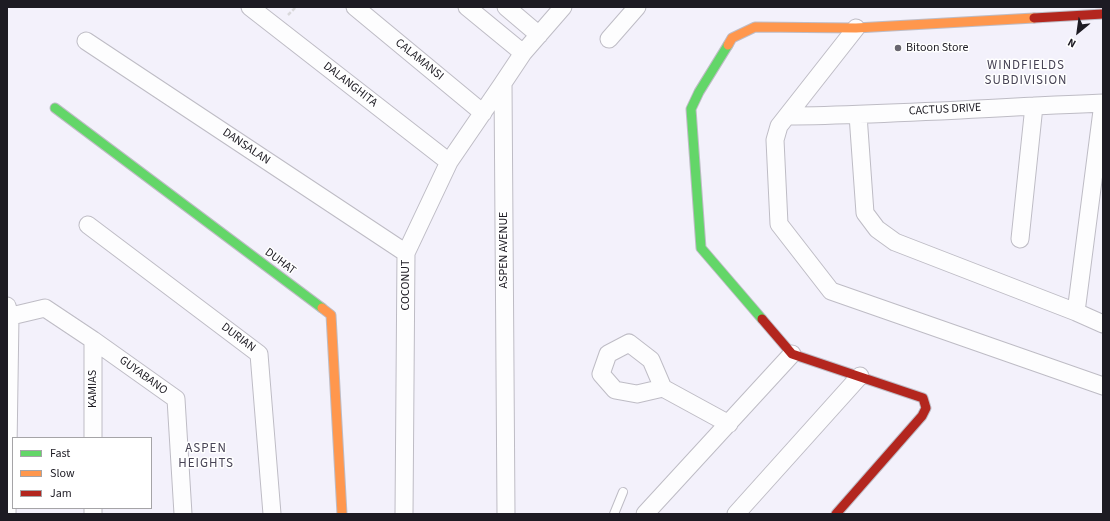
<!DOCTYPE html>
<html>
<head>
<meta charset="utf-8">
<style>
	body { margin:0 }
	#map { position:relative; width:1110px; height:521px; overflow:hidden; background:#f3f1fb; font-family:"Source Sans 3",sans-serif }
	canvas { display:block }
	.frame { position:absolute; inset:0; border:8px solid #1d1b23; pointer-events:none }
	.legend { position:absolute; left:12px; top:437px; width:140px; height:72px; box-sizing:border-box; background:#fff; border:1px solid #a5a4a7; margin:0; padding:5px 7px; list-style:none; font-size:12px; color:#1d1b23 }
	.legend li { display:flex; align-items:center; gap:8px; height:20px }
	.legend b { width:20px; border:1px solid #a5a4a7 }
	.north { position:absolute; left:1058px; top:12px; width:40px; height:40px; -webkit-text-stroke:3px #fff; paint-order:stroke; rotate:209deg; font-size:11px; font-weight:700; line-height:16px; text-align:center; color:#1d1b23 }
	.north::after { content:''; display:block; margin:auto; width:14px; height:18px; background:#1d1b23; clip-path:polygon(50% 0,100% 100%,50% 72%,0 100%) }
</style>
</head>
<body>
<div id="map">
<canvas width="1110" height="521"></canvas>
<div class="frame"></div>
<ul class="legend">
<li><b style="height:5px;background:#63d668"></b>Fast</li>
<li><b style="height:5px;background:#ff974d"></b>Slow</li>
<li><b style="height:5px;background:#b3261e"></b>Jam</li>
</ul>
<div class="north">N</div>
</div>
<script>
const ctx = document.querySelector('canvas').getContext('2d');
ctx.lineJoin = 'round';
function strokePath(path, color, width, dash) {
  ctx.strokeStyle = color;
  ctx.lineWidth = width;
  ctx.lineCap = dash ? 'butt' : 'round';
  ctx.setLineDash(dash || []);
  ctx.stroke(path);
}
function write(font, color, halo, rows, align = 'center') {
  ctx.font = font + ' "Source Sans 3",sans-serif';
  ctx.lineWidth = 3;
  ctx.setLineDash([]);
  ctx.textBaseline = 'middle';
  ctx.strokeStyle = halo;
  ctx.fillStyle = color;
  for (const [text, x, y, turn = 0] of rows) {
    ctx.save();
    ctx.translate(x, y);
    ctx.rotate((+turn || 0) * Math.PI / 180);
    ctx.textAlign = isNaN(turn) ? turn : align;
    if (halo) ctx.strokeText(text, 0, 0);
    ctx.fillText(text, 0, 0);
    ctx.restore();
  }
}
const lane = new Path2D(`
	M 614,514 L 623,492`);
const street = new Path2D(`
	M 250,7 L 449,162
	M 355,7 L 483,113
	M 467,7 L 523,53
	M 506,7 L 539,35
	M 856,28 L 779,126 L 775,140 L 779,224 L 831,291 L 1103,386
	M 609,39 L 637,7
	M 86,41 L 406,253
	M 858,115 L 865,213 L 877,229 L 895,242 L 1076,312 L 1103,324
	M 787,116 C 892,115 998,107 1103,103
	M 88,225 L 259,354 L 272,514
	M 1020,239 L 1034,106
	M 7,306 L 10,316 L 7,514
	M 1076,312 L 1103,103
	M 7,317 L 45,308 L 93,340 L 176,399 L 183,514
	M 93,340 L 93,438
	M 663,388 L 651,360 L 629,343 L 608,354 L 601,374 L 615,390 L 637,394 L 663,388 L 729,424
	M 93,508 L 93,514
	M 404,514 L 406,253 L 449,162 L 503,83
	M 506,514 L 503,83 L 523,53 L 563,7
	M 645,514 L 792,354
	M 736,514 L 860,376`);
const fast = new Path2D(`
	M 728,45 L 699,92 L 691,109 L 701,248 L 762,319
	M 55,108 L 322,308`);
const slow = new Path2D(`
	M 728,45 L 732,38 L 755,27 L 856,28 L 1034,18
	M 322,308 L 331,315 L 342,514`);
const jam = new Path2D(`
	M 1034,18 L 1103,14
	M 762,319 L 792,354 L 923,398 L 926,408 L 922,416 L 836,514`);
strokePath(lane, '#bebcc5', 10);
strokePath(street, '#bebcc5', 19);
strokePath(fast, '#bebcc5', 11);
strokePath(slow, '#bebcc5', 11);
strokePath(jam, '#bebcc5', 11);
strokePath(new Path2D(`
	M 288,15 L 296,7`), '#d9d8db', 2.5, [4, 2]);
strokePath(lane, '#fdfdfe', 8);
strokePath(street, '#fdfdfe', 17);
strokePath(fast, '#63d668', 9);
strokePath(slow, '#ff974d', 9);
strokePath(jam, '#b3261e', 9);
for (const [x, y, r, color] of [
	[898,48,4,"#68666f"]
]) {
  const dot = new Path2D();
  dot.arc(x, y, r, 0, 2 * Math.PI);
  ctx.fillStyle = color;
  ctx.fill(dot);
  strokePath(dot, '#fff', 1.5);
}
write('12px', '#1d1b23', '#fff', [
	["Bitoon Store",906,48]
], 'left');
write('12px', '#1d1b23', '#fff', [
	["CALAMANSI",419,60,39],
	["DALANGHITA",350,85,38],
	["CACTUS DRIVE",945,110,-3],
	["DANSALAN",246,147,34],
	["ASPEN AVENUE",504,250,-90],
	["DUHAT",280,262,37],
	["COCONUT",406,285,-90],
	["DURIAN",238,338,37],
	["GUYABANO",143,376,36],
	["KAMIAS",93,389,-90]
]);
ctx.letterSpacing = '1px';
write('13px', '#474355', '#fff', [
	["WINDFIELDS",1026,66],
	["SUBDIVISION",1026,81],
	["ASPEN",206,449],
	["HEIGHTS",206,464]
]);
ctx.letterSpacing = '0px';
</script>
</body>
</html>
